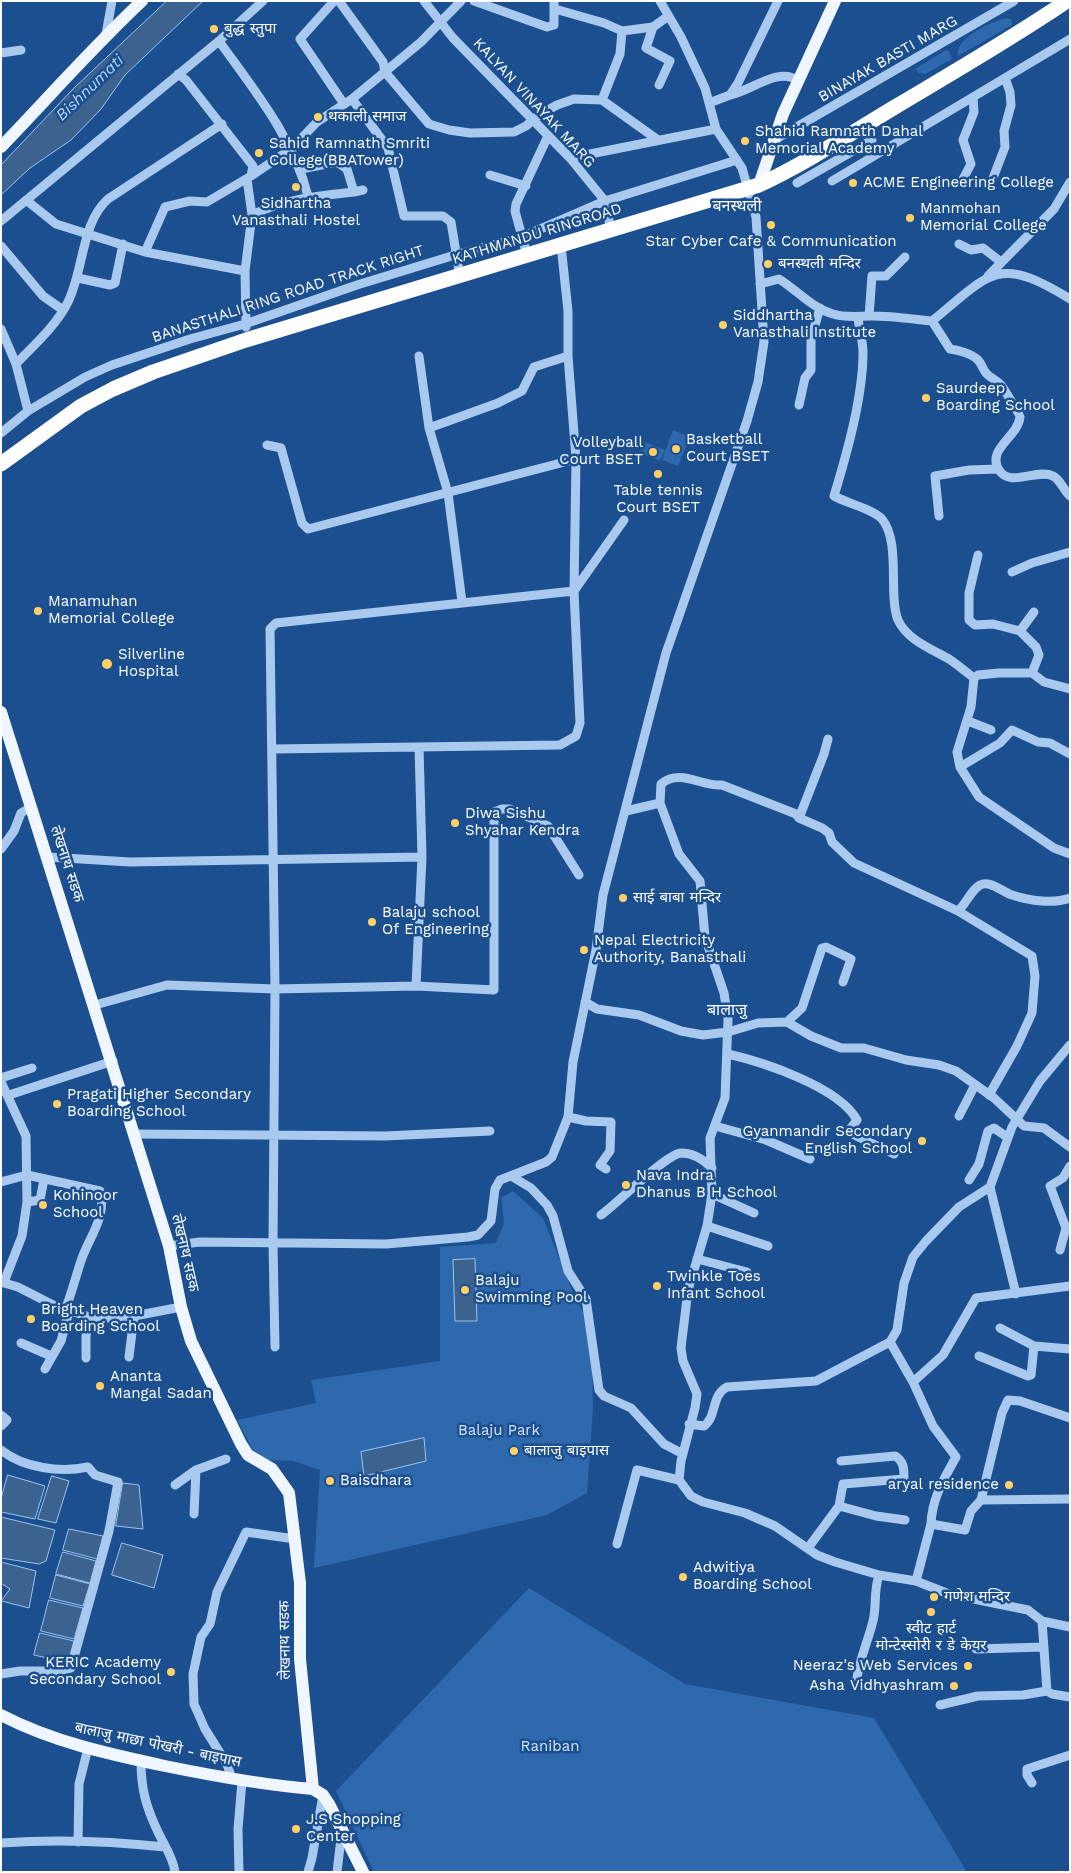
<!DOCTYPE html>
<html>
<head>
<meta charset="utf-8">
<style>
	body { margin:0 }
	#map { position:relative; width:1071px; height:1873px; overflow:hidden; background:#1b4f8f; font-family:"Work Sans",sans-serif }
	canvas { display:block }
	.frame { position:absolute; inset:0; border:2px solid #fff; pointer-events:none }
</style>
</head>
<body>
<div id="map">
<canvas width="1071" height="1873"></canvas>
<div class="frame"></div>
</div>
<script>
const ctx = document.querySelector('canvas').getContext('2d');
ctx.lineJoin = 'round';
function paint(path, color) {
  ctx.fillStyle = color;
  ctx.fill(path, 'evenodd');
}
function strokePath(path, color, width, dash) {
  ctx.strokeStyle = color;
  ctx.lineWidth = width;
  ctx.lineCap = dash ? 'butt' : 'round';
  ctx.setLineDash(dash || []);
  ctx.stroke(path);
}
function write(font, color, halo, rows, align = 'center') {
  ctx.font = font + ' "Work Sans","Noto Sans Devanagari",sans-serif';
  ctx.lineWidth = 5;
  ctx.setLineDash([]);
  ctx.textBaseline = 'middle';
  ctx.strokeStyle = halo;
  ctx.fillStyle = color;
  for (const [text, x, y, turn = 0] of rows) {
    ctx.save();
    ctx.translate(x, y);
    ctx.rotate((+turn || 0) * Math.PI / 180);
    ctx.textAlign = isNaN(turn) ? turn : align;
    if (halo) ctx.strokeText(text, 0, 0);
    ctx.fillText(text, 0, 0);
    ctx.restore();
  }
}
paint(new Path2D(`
	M 1007,18 L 1012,20 L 1012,25 L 958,56 C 954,38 992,21 1007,18 Z
	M 946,50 L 949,51 L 952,59 L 925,74 L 919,73 L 915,69 Z
	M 673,430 L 690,437 L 678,466 L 662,460 Z
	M 645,442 L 665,450 L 660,461 L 641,453 Z
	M 513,1191 L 543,1218 L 571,1288 L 586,1318 L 592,1351 L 593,1410 L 587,1493 L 547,1515 L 314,1568 L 320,1470 L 293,1461 L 258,1460 L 237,1420 L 316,1403 L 311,1380 L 440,1361 L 440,1247 L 496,1243 L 504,1223 L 501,1198 Z
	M 529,1588 L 685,1684 L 874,1718 L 967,1872 L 374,1872 L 336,1791 Z`), '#2e69ad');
const water = new Path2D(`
	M 167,1 L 203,1 L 125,75 L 101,109 L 71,140 L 30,168 L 1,195 L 1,165 L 73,89 Z
	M 475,1259 L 477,1321 L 455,1321 L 453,1260 Z
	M 424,1438 L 426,1461 L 364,1476 L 361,1452 Z
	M 8,1475 L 45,1486 L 35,1519 L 1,1512 L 1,1499 Z
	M 52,1476 L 69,1481 L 56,1523 L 38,1519 Z
	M 123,1483 L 139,1485 L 143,1529 L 116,1526 Z
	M 1,1517 L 55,1530 L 46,1561 L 39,1564 L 1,1558 Z
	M 69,1529 L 103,1536 L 97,1559 L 63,1550 Z
	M 122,1543 L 163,1555 L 154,1588 L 112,1575 Z
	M 63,1552 L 96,1561 L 90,1583 L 56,1574 Z
	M 1,1562 L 36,1571 L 29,1608 L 1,1601 L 10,1589 L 1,1583 Z
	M 56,1575 L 90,1584 L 83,1606 L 50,1598 Z
	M 49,1600 L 83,1608 L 74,1639 L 41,1631 Z
	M 40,1633 L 74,1641 L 68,1663 L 34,1655 Z`);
paint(water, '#3c6290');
strokePath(water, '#9cc4f0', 1);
strokePath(new Path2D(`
	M 334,1 L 300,39 L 344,104
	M 339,1 L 383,62 L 385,72 L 429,124 L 449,130 L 470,133 L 514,132 L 526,126 L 539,115 L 557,105 L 574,99 L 602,100 L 658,140
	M 424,1 L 453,38 L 570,158 L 605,201 L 611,230
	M 474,1 L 547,27 L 554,25 L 554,1
	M 555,9 L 604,23 L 622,31 L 653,27 L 667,17
	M 653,27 L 646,48 L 670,61 L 659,85
	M 106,34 L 112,1
	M 219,41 C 254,90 293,137 308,196
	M 1,53 L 21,50
	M 178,74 L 186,80 L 253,166 L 251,176
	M 730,95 C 752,91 777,66 799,81
	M 352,99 L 388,148 L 404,216 L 443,216 L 451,222 L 460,277
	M 602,100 L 620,54 L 622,31
	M 709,103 L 730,95 L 738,83 L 778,1
	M 776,139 L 1014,1
	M 570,158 L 716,129
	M 301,169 L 337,162 L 347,169 L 354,192 L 363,190
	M 490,175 L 526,186
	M 993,178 L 1005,147 L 1004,131 L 1011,105 L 1010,92 L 1005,78
	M 963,179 L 971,164 L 963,140 L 974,112 L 973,97 L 1070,39
	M 832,181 L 973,97
	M 797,183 L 872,140
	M 26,200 L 56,224 L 145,252 L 245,271
	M 252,215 C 284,199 319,196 354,192
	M 1,221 L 219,41 L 263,1
	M 959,244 L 971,250 L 983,248 L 1001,262
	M 1,246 L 43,296 L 63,310
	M 145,252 L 165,207 L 190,201 L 207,202 L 251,176 L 291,149 L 317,122 L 352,99 L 421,42 L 461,1
	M 527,255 L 515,211 L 516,204 L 548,136
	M 988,276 L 1054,209 L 1070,182
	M 78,278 L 110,285 L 115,283 L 123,244
	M 760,284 L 779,279 C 798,291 812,308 833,314 C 846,318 858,316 871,316 C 892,316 912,319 932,321 C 991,273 997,254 1070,299
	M 869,316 L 872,276 L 886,276 L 905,257
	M 858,318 C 859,329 863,341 863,352 C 863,397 847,453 834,496 C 846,503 873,509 882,519 C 901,542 888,595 898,620 C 907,640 932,649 949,659 C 958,665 966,672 974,678
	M 932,321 L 950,349 C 959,350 972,354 978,360 C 982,364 983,370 986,373 C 990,378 997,380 1001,385 C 1004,389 1020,415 1020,417 C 1018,437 986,449 999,470 C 1010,488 1037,468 1053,476 C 1060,479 1064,491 1070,496
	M 246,327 L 245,271 L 252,215 L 247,179
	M 1,329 L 16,364 L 28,411
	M 419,356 L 429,428 L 448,493 L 462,602
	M 16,364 C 34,345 56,326 68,302 C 84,270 81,223 108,199 L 222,124
	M 799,405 L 805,378 L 811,370 L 811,339 L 820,308
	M 429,428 L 498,403 L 522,391 L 534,367 L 568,356
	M 1,433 L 28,411 L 85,377 L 112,365 L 190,339 L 245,324 L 357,285 L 455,255 L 522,237 L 605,201 L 737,160
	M 267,445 L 281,448 L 302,523 L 308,529 L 576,459
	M 939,516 L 935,476 L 969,470 L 998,469
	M 978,555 L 969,593 L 969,620 L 975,625 L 993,624 L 1020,631
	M 1012,572 L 1032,563 L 1070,552
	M 1032,673 L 1039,655 L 1036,647 L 1020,631 L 1034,612
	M 974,678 L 971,707 L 957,752 L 960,767 L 979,797 L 1054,848 L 1070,854
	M 974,678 L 978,675 L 999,673 L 1032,673 L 1044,682 L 1070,689
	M 968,721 L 991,730
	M 273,749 L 560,745 L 576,736 L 580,723 L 574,591 L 576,459 L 568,356 L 568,311 L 561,245
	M 960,767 L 1000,743 L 1012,730 L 1038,742 L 1050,743 L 1070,754
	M 626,811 L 660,803
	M 799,818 L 824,754 L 828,739
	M 1,849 L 14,831 L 21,813 L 31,807
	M 48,857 L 130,862 L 422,857
	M 958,911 C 966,904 971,890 980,885 C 990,880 1003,892 1012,895 C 1030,901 1053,904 1070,898
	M 416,986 L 422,857 L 419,747
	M 585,1002 L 597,1009 L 639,1015 L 681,1031 L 703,1035 L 728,1032 L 758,1023 L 787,1022 L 811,1036 L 841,1048 L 864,1048 L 906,1060 L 939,1065 L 956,1071 L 994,1098 L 1024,1126 L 1044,1128 L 1070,1147
	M 95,1005 L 167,985 L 275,989 L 416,986 L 494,990 L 494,812 L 502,809 L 510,809 L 548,826 L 579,875
	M 787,1022 L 802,1008 L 822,948 L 826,947 L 851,959 L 843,982
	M 728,1054 C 763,1062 839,1087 857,1120 L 848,1132 L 894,1154
	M 1,1078 L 32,1068
	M 1,1082 L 26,1136 L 27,1202
	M 9,1095 L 113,1061
	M 989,1095 L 1017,1046 L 1032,1013 L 1035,976 L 1032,956 L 958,911 L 854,863 L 832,842 L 829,833 L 822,828 L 799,818 L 796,814 L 722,785 C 701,787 681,768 661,784 L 660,803 L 673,838 L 679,854 L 700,881 L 705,937 L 724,993 L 728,1019 L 725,1098 L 710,1138 L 712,1194 L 707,1226 L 688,1290 L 681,1348 L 683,1361 L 697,1394 L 695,1408 L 681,1461 L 679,1480 L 691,1496 L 703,1502 L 745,1513 L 775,1526 L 817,1555 L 835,1562 L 879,1575 L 916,1581 L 949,1594 L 1028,1610 L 1042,1621 L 1047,1691 L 1052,1694 L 1070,1697
	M 959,1116 L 975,1085
	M 568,1117 L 586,1121 L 611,1122 L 610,1151 L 600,1165 L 606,1169
	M 715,1126 L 766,1140 L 810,1159
	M 135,1134 L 385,1136 L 490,1131
	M 511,1176 L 531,1188 L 547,1205 L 553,1216 L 568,1271 L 586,1299 L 599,1390 L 604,1396 L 631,1408 L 664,1444 L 683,1454
	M 969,1180 L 979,1164 L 988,1131 L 994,1128 L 1007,1137
	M 1,1182 L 27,1175 L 100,1191 C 107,1216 90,1236 82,1258 C 76,1275 72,1293 65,1310
	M 990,1187 L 1016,1294
	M 712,1194 L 754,1213
	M 601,1215 C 618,1203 666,1154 681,1153 C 693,1153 704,1160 712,1168
	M 707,1226 L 768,1246
	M 169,1246 L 200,1242 L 386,1244 L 468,1237 L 478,1235 L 491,1221 L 495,1189 L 500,1180 L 546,1162 L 552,1157 L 568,1117 L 573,1062 L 596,950 L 603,895 L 666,653 L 747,421 L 758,382 L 764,342 L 756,217 L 742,168 L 716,129 L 705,88 L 681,37 L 660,1
	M 1060,1250 L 1066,1228 L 1050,1186 L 1063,1178 L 1070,1166
	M 697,1259 L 747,1272
	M 1,1282 L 18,1287 L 57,1307 L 90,1317
	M 4,1282 L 22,1236 L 27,1202 L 40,1200 L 44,1179
	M 1000,1328 L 1034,1346
	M 890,1342 L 913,1382 L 933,1426 L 956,1457 C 944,1479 932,1498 931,1524
	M 21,1343 L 51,1356
	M 275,1347 L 273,1244 L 275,989 L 270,629 L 276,623 L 574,591 L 624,520
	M 979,1356 L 1028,1376 L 1031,1375 L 1034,1346 L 1070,1349
	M 129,1357 L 134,1316 L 181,1307
	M 86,1358 L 86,1336 L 90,1317 L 108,1318 L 134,1316
	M 45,1369 L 61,1341 L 69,1311
	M 913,1382 L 943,1355 L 976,1298 L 1070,1286
	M 1,1415 L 7,1420 L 1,1426
	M 689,1424 L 704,1426 C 717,1417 711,1395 727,1387 L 816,1381 L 890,1342 L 897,1330 L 904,1283 L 913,1257 L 926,1241 L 959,1207 L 990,1187 L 1012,1127 L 1040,1081 L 1070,1045
	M 1,1450 C 24,1468 60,1473 88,1467 L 95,1475 L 118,1482 L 109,1531 L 71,1668 L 60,1671 L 20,1671 L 1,1674
	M 175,1485 L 196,1470
	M 981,1500 L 1002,1413 L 1008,1400 L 1020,1401 L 1070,1418
	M 839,1506 L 876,1516 L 905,1520
	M 194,1514 L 196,1470 L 226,1459
	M 617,1544 L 637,1470 L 679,1480
	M 808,1548 L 839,1506 L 843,1484 L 904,1479 C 904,1469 904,1461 895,1456 L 841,1461
	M 916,1581 L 931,1524 L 965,1530 L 971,1511 L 981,1500 L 1070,1499
	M 1042,1621 L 1070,1627
	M 976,1649 L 1044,1647
	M 857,1678 C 860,1658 868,1641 873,1621 C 877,1605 873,1594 879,1575
	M 940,1705 L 978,1696 L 1023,1695 L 1047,1691
	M 141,1761 C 141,1789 146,1807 158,1832 C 164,1845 173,1857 175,1872
	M 232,1779 L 227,1764 L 205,1729 L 194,1704 L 193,1674 L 201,1637 L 210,1624 L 217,1592 L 246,1532 L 295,1539
	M 1032,1783 L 1027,1775 L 1027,1769 L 1070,1755
	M 78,1842 L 79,1784 L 88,1748
	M 1,1843 C 55,1839 111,1841 165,1847
	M 239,1872 L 238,1829 L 242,1781
	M 308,1872 L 312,1858 L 323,1795
	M 337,1872 L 342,1830`), '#a9c9ee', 9);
strokePath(new Path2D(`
	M 1,147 C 48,98 93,47 142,1
	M 759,185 L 783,114 L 835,1
	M 1,712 L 169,1246 L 181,1307 L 191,1341 L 241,1444 L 248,1455 L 272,1469 L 289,1493 L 300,1583 L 300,1659 L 313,1789
	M 1,1715 C 53,1742 109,1754 165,1766 C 214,1776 263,1785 313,1789 L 323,1795 L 329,1804 L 363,1872`), '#f0f6ff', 12);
strokePath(new Path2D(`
	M 1,464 L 81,406 L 113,389 L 153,372 L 246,340 L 759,185 C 806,163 850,134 895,107 C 952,73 1011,39 1067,1`), '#fff', 15);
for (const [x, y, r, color] of [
	[214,29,5,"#ffd166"],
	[318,117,5,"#ffd166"],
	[745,141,5,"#ffd166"],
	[259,153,5,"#ffd166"],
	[853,183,5,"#ffd166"],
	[296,187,5,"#ffd166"],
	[910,218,5,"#ffd166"],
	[771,225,5,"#ffd166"],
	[768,264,5,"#ffd166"],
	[723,325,5,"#ffd166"],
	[926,398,5,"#ffd166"],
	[676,449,5,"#ffd166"],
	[653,452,5,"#ffd166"],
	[658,474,5,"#ffd166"],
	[38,611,5,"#ffd166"],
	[107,664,6,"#ffd166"],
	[455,823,5,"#ffd166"],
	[623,898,5,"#ffd166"],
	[372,922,5,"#ffd166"],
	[584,950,5,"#ffd166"],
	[57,1104,5,"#ffd166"],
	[922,1141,5,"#ffd166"],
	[626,1185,5,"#ffd166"],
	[43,1205,5,"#ffd166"],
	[657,1286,5,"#ffd166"],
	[465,1290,5,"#ffd166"],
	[31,1319,5,"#ffd166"],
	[100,1386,5,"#ffd166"],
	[514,1451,5,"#ffd166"],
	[330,1481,5,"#ffd166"],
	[1009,1485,5,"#ffd166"],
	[683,1577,5,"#ffd166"],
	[934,1597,5,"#ffd166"],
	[931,1612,5,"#ffd166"],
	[968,1666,5,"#ffd166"],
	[171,1672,5,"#ffd166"],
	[954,1686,5,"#ffd166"],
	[296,1829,5,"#ffd166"]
]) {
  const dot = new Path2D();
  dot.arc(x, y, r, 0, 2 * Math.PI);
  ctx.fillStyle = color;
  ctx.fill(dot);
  strokePath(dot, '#1b4f8f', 2);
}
write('15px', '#fff', '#1b4f8f', [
	["बुद्ध स्तुपा",224,29],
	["थकाली समाज",328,117],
	["Shahid Ramnath Dahal",755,132],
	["Memorial Academy",755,149],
	["Sahid Ramnath Smriti",269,144],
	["College(BBATower)",269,161],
	["ACME Engineering College",863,183],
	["Sidhartha",296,204,"center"],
	["Vanasthali Hostel",296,221,"center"],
	["Manmohan",920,209],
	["Memorial College",920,226],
	["Star Cyber Cafe & Communication",771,242,"center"],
	["बनस्थली मन्दिर",778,264],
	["Siddhartha",733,316],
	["Vanasthali Institute",733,333],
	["Saurdeep",936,389],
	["Boarding School",936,406],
	["Basketball",686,440],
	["Court BSET",686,457],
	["Volleyball",643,443,"right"],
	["Court BSET",643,460,"right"],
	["Table tennis",658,491,"center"],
	["Court BSET",658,508,"center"],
	["Manamuhan",48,602],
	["Memorial College",48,619],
	["Silverline",118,655],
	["Hospital",118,672],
	["Diwa Sishu",465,814],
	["Shyahar Kendra",465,831],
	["साई बाबा मन्दिर",633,898],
	["Balaju school",382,913],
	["Of Engineering",382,930],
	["Nepal Electricity",594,941],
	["Authority, Banasthali",594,958],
	["Pragati Higher Secondary",67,1095],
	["Boarding School",67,1112],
	["Gyanmandir Secondary",912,1132,"right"],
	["English School",912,1149,"right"],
	["Nava Indra",636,1176],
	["Dhanus B H School",636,1193],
	["Kohinoor",53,1196],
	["School",53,1213],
	["Twinkle Toes",667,1277],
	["Infant School",667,1294],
	["Balaju",475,1281],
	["Swimming Pool",475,1298],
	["Bright Heaven",41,1310],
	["Boarding School",41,1327],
	["Ananta",110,1377],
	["Mangal Sadan",110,1394],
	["बालाजु बाइपास",524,1451],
	["Baisdhara",340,1481],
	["aryal residence",999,1485,"right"],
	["Adwitiya",693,1568],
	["Boarding School",693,1585],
	["गणेश मन्दिर",944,1597],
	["स्वीट हार्ट",931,1629,"center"],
	["मोन्टेस्सोरी र डे केयर",931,1646,"center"],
	["KERIC Academy",161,1663,"right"],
	["Secondary School",161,1680,"right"],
	["Neeraz's Web Services",958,1666,"right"],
	["Asha Vidhyashram",944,1686,"right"],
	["J.S Shopping",306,1820],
	["Center",306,1837]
], 'left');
write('15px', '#fff', '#1b4f8f', [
	["BINAYAK BASTI MARG",888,59,-30],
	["KALYAN VINAYAK MARG",534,103,47],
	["KATHMANDU RINGROAD",537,234,-17],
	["BANASTHALI RING ROAD TRACK RIGHT",288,294,-18],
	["लेखनाथ सडक",67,864,72],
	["लेखनाथ सडक",185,1253,77],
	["लेखनाथ सडक",285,1640,-91],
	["बालाजु माछा पोखरी - बाइपास",158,1745,12]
]);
write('15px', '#cfe3fa', '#1b4f8f', [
	["Balaju Park",499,1431],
	["Raniban",550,1747]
]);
write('italic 16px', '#b5d3f5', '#1b4f8f', [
	["Bishnumati",90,88,-44]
]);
write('16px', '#fff', '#1b4f8f', [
	["बनस्थली",737,206],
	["बालाजु",727,1010]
]);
</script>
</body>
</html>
